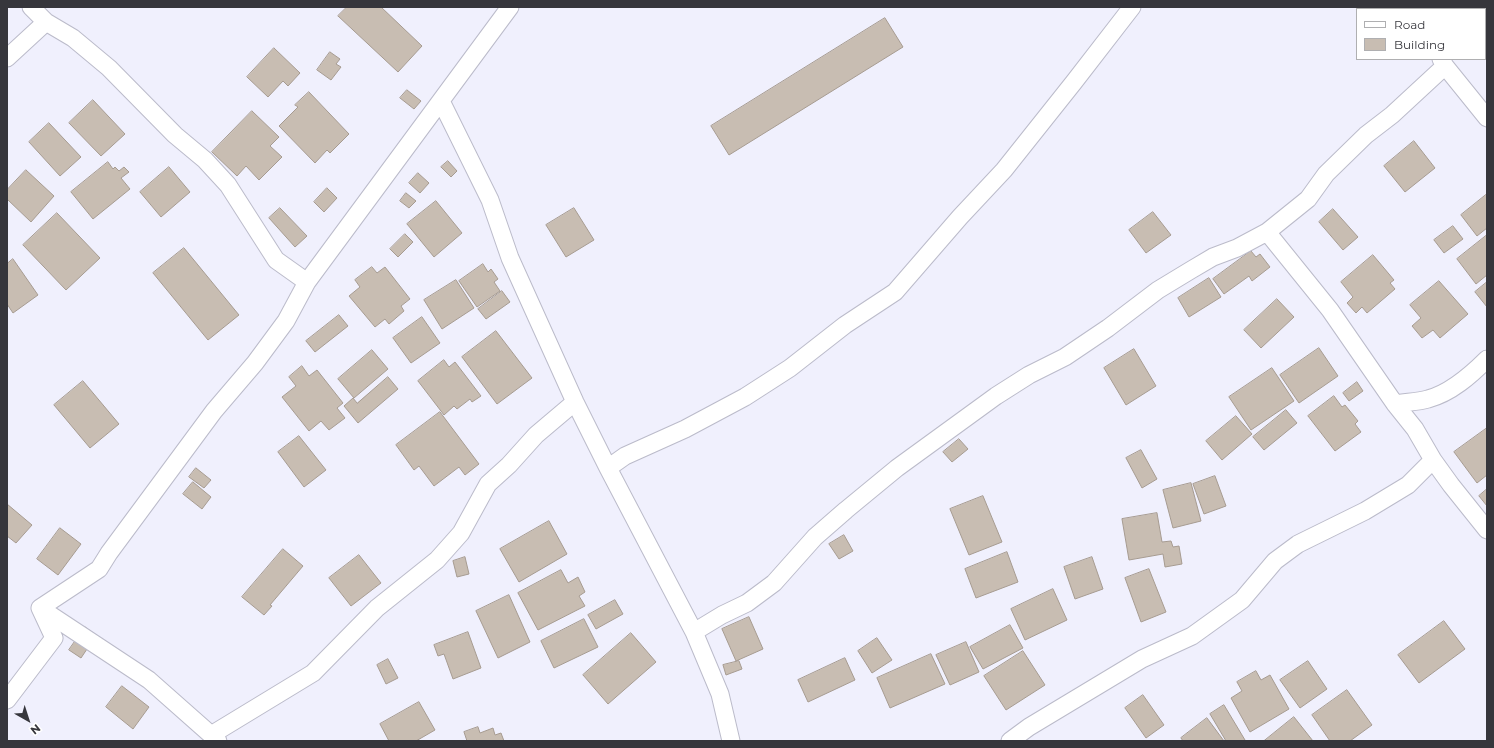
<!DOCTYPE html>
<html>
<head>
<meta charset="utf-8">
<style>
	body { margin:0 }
	#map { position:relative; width:1494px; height:748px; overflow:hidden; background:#f0f0fd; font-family:Montserrat,sans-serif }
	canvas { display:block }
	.frame { position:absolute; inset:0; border:8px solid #36363c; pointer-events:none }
	.legend { position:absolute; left:1356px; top:8px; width:130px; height:52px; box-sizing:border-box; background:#fff; border:1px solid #afafb1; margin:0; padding:5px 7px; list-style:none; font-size:12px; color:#36363c }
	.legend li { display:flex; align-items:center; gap:8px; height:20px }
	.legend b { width:20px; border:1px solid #afafb1 }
	.north { position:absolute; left:8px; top:700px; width:40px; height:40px; -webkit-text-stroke:3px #fff; paint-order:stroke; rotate:141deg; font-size:11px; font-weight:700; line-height:16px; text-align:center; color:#36363c }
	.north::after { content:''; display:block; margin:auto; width:14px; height:18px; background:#36363c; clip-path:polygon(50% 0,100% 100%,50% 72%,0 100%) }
</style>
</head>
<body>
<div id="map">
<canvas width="1494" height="748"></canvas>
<div class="frame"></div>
<ul class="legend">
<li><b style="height:5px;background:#fff"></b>Road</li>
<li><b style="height:11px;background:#c8bdb2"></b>Building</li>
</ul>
<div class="north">N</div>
</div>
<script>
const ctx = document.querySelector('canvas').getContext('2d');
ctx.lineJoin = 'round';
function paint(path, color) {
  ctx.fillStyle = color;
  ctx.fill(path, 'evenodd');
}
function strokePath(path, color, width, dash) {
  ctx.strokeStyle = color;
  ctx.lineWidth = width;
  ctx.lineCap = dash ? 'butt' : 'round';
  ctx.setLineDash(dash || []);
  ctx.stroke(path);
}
const building = new Path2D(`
	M 347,7 L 381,7 L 422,46 L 398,72 L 338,16 Z
	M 1470,7 L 1487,7 L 1487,21 L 1485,19 L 1485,9 L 1473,9 Z
	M 885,18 L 903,47 L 729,155 L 711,126 Z
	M 274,48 L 300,73 L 288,86 L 283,81 L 268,97 L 247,77 Z
	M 330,52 L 340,59 L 336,64 L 341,67 L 331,80 L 317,70 Z
	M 407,90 L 421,101 L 414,109 L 400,98 Z
	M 309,92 L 349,134 L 330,153 L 327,150 L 315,163 L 279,126 L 298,107 L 295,105 Z
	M 93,100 L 125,134 L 101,156 L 69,123 Z
	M 252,111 L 279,137 L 270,146 L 282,157 L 259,180 L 246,166 L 237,176 L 212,152 Z
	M 49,123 L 81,157 L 60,176 L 29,142 Z
	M 1414,141 L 1435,168 L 1405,192 L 1384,166 Z
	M 448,161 L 457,171 L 451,177 L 441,167 Z
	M 108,162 L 113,169 L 115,167 L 119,171 L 124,167 L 129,172 L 121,178 L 130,189 L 93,219 L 71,192 Z
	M 169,167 L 190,192 L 161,217 L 140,192 Z
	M 26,170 L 54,196 L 31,222 L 7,199 L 7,190 Z
	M 418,173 L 429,183 L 420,193 L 409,183 Z
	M 327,188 L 337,198 L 324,212 L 314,202 Z
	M 406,193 L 416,201 L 409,208 L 400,201 Z
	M 1487,194 L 1487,228 L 1477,236 L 1461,215 Z
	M 436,201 L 462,233 L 434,257 L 407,224 Z
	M 280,208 L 307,236 L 295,247 L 269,218 Z
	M 574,208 L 594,240 L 566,257 L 546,225 Z
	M 1333,209 L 1358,237 L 1343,250 L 1319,222 Z
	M 1153,212 L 1171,235 L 1146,253 L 1129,230 Z
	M 57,213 L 100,258 L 66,290 L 23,245 Z
	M 1453,226 L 1463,239 L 1444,253 L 1434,240 Z
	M 405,234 L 413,242 L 398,257 L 390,249 Z
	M 1487,235 L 1487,275 L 1476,284 L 1457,259 Z
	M 184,248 L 239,315 L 208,340 L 153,273 Z
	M 1251,251 L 1256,257 L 1260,254 L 1270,267 L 1252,281 L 1249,276 L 1224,294 L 1213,279 Z
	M 1373,255 L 1394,280 L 1390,283 L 1395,289 L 1367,313 L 1362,307 L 1356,313 L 1347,303 L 1353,297 L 1341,282 Z
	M 13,259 L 38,295 L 13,313 L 7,304 L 7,264 Z
	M 483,264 L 488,272 L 491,269 L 498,279 L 494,282 L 500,291 L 477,307 L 459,281 Z
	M 372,267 L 377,273 L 385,267 L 410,299 L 401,306 L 404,311 L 389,324 L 385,319 L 375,327 L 349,296 L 360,287 L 355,280 Z
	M 1209,278 L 1221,297 L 1189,317 L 1178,298 Z
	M 456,280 L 474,308 L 442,329 L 424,300 Z
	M 1439,281 L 1468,314 L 1440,338 L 1433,330 L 1422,338 L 1412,326 L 1421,318 L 1410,305 Z
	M 1487,282 L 1487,307 L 1475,292 Z
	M 502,291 L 510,302 L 486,319 L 478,309 Z
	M 1277,299 L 1294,317 L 1261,348 L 1244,330 Z
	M 339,315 L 348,326 L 315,352 L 306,341 Z
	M 422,317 L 440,343 L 411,363 L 393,338 Z
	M 496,331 L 532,378 L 497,404 L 462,357 Z
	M 1319,348 L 1338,376 L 1299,403 L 1280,375 Z
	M 1134,349 L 1156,386 L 1126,405 L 1104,368 Z
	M 372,350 L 388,369 L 354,398 L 338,379 Z
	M 444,360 L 449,367 L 455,362 L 481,396 L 472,402 L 470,399 L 457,409 L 454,406 L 444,415 L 418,381 Z
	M 302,366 L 309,376 L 317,370 L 343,403 L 337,408 L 345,418 L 329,430 L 321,421 L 309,431 L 282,397 L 296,386 L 289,377 Z
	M 1272,368 L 1294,401 L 1251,430 L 1229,397 Z
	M 388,377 L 398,389 L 358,423 L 344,406 L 353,398 L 357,403 Z
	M 83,381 L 119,424 L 90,448 L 54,405 Z
	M 1357,382 L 1363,391 L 1349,401 L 1343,393 Z
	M 1334,396 L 1342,407 L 1345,405 L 1358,421 L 1355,424 L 1361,432 L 1335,451 L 1308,416 Z
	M 1286,410 L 1297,423 L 1264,450 L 1253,437 Z
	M 440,412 L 479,464 L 465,475 L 459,467 L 434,486 L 419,466 L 414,470 L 396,445 Z
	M 1236,416 L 1252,434 L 1222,460 L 1206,441 Z
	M 1487,428 L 1487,475 L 1477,483 L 1454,452 Z
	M 299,436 L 326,470 L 304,487 L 278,452 Z
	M 959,439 L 968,449 L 952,462 L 943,452 Z
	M 1141,450 L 1157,479 L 1142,488 L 1126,458 Z
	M 196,468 L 211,480 L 204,488 L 189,477 Z
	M 1215,476 L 1226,506 L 1204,514 L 1193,484 Z
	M 193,482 L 211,497 L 202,509 L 183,494 Z
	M 1191,483 L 1201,521 L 1173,528 L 1163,490 Z
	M 1487,489 L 1487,506 L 1479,496 Z
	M 983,496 L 1002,542 L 969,555 L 950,509 Z
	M 7,504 L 32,525 L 16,543 L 7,536 Z
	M 1157,513 L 1162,542 L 1171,541 L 1173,547 L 1179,546 L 1182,564 L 1165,567 L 1163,554 L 1129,560 L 1122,519 Z
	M 549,521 L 567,554 L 519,582 L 500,549 Z
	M 60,528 L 81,544 L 58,575 L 37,559 Z
	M 844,535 L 853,551 L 839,559 L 829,544 Z
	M 283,549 L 303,566 L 270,605 L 272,606 L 264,615 L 242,597 Z
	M 1007,552 L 1018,582 L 976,598 L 965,569 Z
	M 359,555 L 381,583 L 351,606 L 329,578 Z
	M 465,557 L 469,574 L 457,577 L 453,561 Z
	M 1092,557 L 1103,589 L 1075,599 L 1064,567 Z
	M 1149,569 L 1166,612 L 1141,622 L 1125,578 Z
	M 561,570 L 568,583 L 578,577 L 585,592 L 579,596 L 585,606 L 538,630 L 518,593 Z
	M 1053,589 L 1067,620 L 1025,640 L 1011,609 Z
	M 509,595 L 530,642 L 498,658 L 476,611 Z
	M 615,600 L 623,614 L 596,629 L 588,615 Z
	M 749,617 L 763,649 L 736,661 L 722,629 Z
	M 584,619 L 598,647 L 554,668 L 541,641 Z
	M 1444,621 L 1465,649 L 1419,683 L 1398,655 Z
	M 1010,625 L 1023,648 L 983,669 L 970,647 Z
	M 85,627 L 110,645 L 89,646 L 81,658 L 69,650 Z
	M 468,632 L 481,668 L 453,679 L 444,654 L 438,656 L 434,645 Z
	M 631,633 L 656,662 L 608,704 L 583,675 Z
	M 877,638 L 892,660 L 872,673 L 858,651 Z
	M 966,642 L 979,672 L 950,685 L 936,655 Z
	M 1023,651 L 1045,685 L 1006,710 L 984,676 Z
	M 931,654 L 945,684 L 890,708 L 877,678 Z
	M 845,658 L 855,680 L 808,702 L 798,680 Z
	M 388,659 L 398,678 L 386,684 L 377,665 Z
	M 739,661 L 742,669 L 726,675 L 723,665 Z
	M 1308,661 L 1327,689 L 1300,708 L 1280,680 Z
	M 1256,671 L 1261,680 L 1270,675 L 1289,709 L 1250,732 L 1231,698 L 1242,691 L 1237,682 Z
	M 122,686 L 149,707 L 133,729 L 106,707 Z
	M 1347,690 L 1372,725 L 1350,741 L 1330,741 L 1312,715 Z
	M 1143,695 L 1164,725 L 1146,738 L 1125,708 Z
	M 419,702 L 435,730 L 416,741 L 389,741 L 380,724 Z
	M 1224,705 L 1245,740 L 1243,741 L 1226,741 L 1210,714 Z
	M 1294,717 L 1313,741 L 1264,741 Z
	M 1207,718 L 1224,741 L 1183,741 L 1181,738 Z
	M 478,727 L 480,733 L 493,728 L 495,735 L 501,733 L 504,741 L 467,741 L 464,732 Z`);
paint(building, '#c8bdb2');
strokePath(building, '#a69b91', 1);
const minor = new Path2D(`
	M 31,7 L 46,22 L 73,38 L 109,68 L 175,135 L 205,160 L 228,185 L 276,260 L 307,282
	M 1409,7 L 1410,9
	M 7,58 L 46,22
	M 1441,59 L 1445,66 L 1487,118
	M 441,101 L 490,200 L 510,258 L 575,402 L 608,468 L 694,632 L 720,694 L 731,741
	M 1267,232 L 1330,310 L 1395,404 L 1415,429 L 1433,460 L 1451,485 L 1487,530
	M 1395,404 C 1406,402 1418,402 1428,399 C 1451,393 1471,375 1487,359
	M 608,468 L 625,456 L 685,429 L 745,397 L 790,368 L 845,325 L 895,292 L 960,217 L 1004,170 L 1074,82 L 1132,7
	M 40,608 L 149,680 L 218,741
	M 694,632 L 722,615 L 747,603 L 774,583 L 815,537 L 846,510 L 897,468 L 996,396 L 1029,375 L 1065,357 L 1108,328 L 1158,290 L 1191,270 L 1213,257 L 1237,248 L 1267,232 L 1308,199 L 1326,174 L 1366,135 L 1392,115 L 1445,66
	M 7,700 L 54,638 L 40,608 L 99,569 L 109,553 L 214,411 L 255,363 L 286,321 L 307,282 L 510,7
	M 211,735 L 313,673 L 377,608 L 437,560 L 461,533 L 488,484 L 509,465 L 536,435 L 575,402
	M 1010,741 L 1029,727 L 1142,659 L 1192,636 L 1242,600 L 1275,561 L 1298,544 L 1365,511 L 1408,485 L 1433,460`);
strokePath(minor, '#bbbbca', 19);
strokePath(minor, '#fff', 17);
</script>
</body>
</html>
